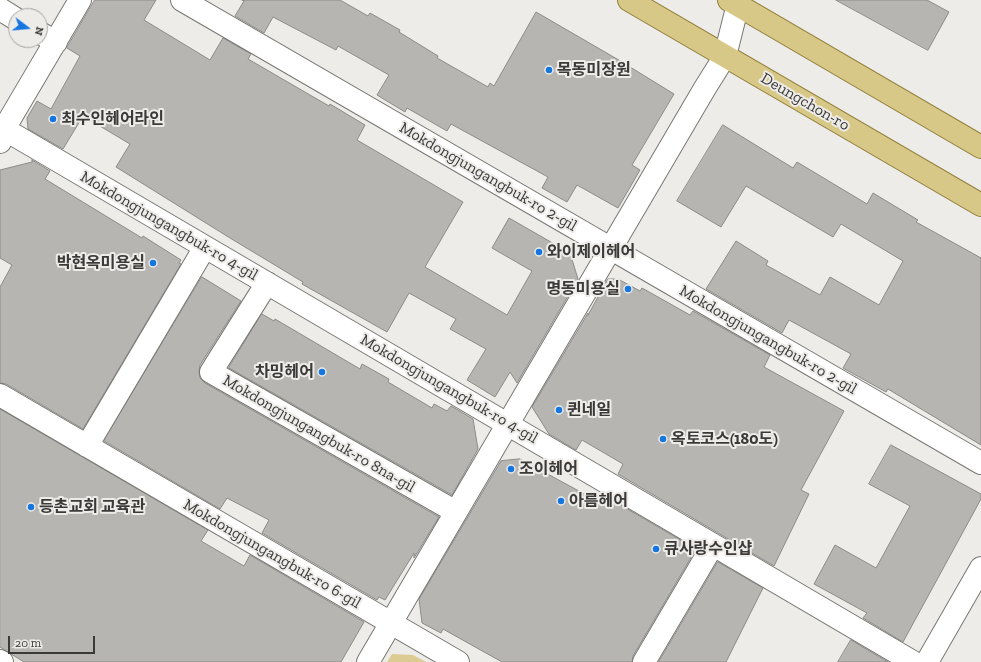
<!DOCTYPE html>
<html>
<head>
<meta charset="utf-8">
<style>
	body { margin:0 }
	#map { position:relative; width:981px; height:662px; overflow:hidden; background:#edece9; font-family:"Zilla Slab",serif }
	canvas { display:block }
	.north { position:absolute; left:8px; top:8px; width:40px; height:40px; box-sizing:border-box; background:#edece9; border:1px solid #a6a5a3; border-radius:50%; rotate:106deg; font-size:11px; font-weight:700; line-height:16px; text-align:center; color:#3b3a39 }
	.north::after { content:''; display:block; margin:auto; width:14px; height:18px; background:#1676df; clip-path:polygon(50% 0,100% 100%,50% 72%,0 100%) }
	.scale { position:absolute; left:8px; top:636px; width:87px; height:18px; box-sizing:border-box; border:2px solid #3b3a39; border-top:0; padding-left:5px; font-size:12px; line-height:14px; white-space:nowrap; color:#3b3a39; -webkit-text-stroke:3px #edece9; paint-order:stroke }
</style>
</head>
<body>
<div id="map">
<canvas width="981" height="662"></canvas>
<div class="north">N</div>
<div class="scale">20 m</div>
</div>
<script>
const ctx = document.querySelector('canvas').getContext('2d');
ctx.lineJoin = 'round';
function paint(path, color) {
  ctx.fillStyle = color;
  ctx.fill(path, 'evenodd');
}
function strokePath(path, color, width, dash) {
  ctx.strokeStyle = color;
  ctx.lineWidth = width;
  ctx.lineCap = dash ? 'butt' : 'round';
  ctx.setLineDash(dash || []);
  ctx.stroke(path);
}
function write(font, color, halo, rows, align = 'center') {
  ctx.font = font + ' "Zilla Slab","Noto Sans KR",serif';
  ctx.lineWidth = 4;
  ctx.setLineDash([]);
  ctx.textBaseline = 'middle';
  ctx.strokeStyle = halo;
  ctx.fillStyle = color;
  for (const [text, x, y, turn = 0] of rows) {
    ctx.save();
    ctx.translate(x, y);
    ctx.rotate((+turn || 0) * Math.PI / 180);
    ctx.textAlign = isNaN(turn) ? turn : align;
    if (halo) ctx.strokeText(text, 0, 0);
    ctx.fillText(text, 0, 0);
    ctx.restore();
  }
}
paint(new Path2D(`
	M 392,654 L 413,655 L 426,662 L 387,662 Z`), '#dccc94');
const building = new Path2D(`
	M 95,0 L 156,0 L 144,20 L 210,60 L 223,38 L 251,54 L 248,59 L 329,106 L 330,104 L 365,125 L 357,140 L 463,202 L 425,267 L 507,315 L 532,271 L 492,248 L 509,218 L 570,253 L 578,279 L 517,383 L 510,372 L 495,397 L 467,380 L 486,349 L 450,329 L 456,319 L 409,293 L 387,332 L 302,284 L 303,282 L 230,238 L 116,167 L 130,144 L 83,116 L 63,149 L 28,129 L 27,118 L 37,101 L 51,109 L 80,56 L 67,48 Z
	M 242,0 L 340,0 L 368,16 L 370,13 L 400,30 L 399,32 L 438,56 L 437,58 L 488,87 L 490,83 L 494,86 L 536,12 L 617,59 L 674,94 L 632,165 L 640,170 L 618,208 L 577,185 L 567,202 L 542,188 L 548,177 L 451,124 L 447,131 L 407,108 L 405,112 L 377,95 L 389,75 L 338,46 L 336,50 L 273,17 L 264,33 L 235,16 L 244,1 Z
	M 836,0 L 927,0 L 949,12 L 928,50 Z
	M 723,125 L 793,168 L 797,162 L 867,204 L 873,193 L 918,220 L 916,222 L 981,258 L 981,445 L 888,389 L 886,392 L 843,368 L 851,354 L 789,320 L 782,333 L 706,289 L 736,241 L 768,261 L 766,265 L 820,295 L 830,277 L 879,305 L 903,261 L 841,224 L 833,237 L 746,186 L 721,227 L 677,201 Z
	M 32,160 L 50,171 L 45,179 L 142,238 L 143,236 L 181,260 L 179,263 L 181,264 L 83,429 L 6,384 L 0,383 L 0,287 L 12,265 L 0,258 L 0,170 L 32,162 Z
	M 202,277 L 241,301 L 200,365 L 199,372 L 200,378 L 205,383 L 439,517 L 414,558 L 414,553 L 385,600 L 379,597 L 377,600 L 262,533 L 269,520 L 227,498 L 220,509 L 104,441 Z
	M 608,279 L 618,279 L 640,291 L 642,288 L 690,315 L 693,311 L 770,355 L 764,367 L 844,411 L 801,490 L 809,494 L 774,566 L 618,474 L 623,464 L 582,440 L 576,450 L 549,434 L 532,407 L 588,313 L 588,315 Z
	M 262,314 L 274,321 L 275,319 L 360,369 L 362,364 L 389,379 L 388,382 L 432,408 L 434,404 L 447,411 L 451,406 L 473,419 L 478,449 L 452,495 L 229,368 Z
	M 0,409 L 208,530 L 201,541 L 244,566 L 250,555 L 364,622 L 341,662 L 24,662 L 0,647 Z
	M 891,445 L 981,494 L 981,499 L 903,642 L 863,618 L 867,613 L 814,584 L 835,545 L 876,568 L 910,506 L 869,484 Z
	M 520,459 L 601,503 L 605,496 L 696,549 L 633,656 L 632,662 L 502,662 L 443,629 L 441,633 L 422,623 L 419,599 L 501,461 Z
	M 718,562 L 763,588 L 726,662 L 659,662 Z
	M 851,640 L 888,662 L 838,662 Z`);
paint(building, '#b6b5b2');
strokePath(building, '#8b8b87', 1);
const minor = new Path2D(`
	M 182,0 L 981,463
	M 0,9 L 16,19
	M 40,33 L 56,42
	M 4,129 L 913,662
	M 0,142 L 4,129 L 80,0
	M 267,283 L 211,372 L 456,512
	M 0,395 L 458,662
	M 87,446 L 205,247
	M 0,661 L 2,662
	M 368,662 L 705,88 L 725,56 L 739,0
	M 644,662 L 713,545
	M 927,662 L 981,568`);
const major = new Path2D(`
	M 629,0 L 981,205
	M 729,0 L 981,147`);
strokePath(minor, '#787874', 24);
strokePath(major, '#907e39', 24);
strokePath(minor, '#fff', 22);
strokePath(major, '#d8c888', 22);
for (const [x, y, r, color] of [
	[549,70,4,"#1676df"],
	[53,119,4,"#1676df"],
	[539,252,4,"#1676df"],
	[153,263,4,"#1676df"],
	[628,289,4,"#1676df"],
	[322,372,4,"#1676df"],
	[559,410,4,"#1676df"],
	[663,439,4,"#1676df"],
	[511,469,4,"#1676df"],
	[561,501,4,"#1676df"],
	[31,507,4,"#1676df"],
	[656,549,4,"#1676df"]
]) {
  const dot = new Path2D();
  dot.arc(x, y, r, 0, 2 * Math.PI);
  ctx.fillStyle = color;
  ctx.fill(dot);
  strokePath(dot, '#edece9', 1.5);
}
write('bold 16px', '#3b3a39', '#edece9', [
	["목동미장원",557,70],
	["최수인헤어라인",61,119],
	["와이제이헤어",547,252],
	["박현옥미용실",145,263,"right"],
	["명동미용실",620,289,"right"],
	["차밍헤어",314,372,"right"],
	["퀸네일",567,410],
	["옥토코스(180도)",671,439],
	["조이헤어",519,469],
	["아름헤어",569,501],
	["등촌교회 교육관",39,507],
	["큐사랑수인샵",664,549]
], 'left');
write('16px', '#3b3a39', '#edece9', [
	["Deungchon-ro",805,102,30],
	["Mokdongjungangbuk-ro 2-gil",488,177,30],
	["Mokdongjungangbuk-ro 4-gil",169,226,30],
	["Mokdongjungangbuk-ro 2-gil",768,340,30],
	["Mokdongjungangbuk-ro 4-gil",449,389,30],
	["Mokdongjungangbuk-ro 8na-gil",319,434,30],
	["Mokdongjungangbuk-ro 6-gil",272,554,30]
]);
</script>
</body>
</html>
